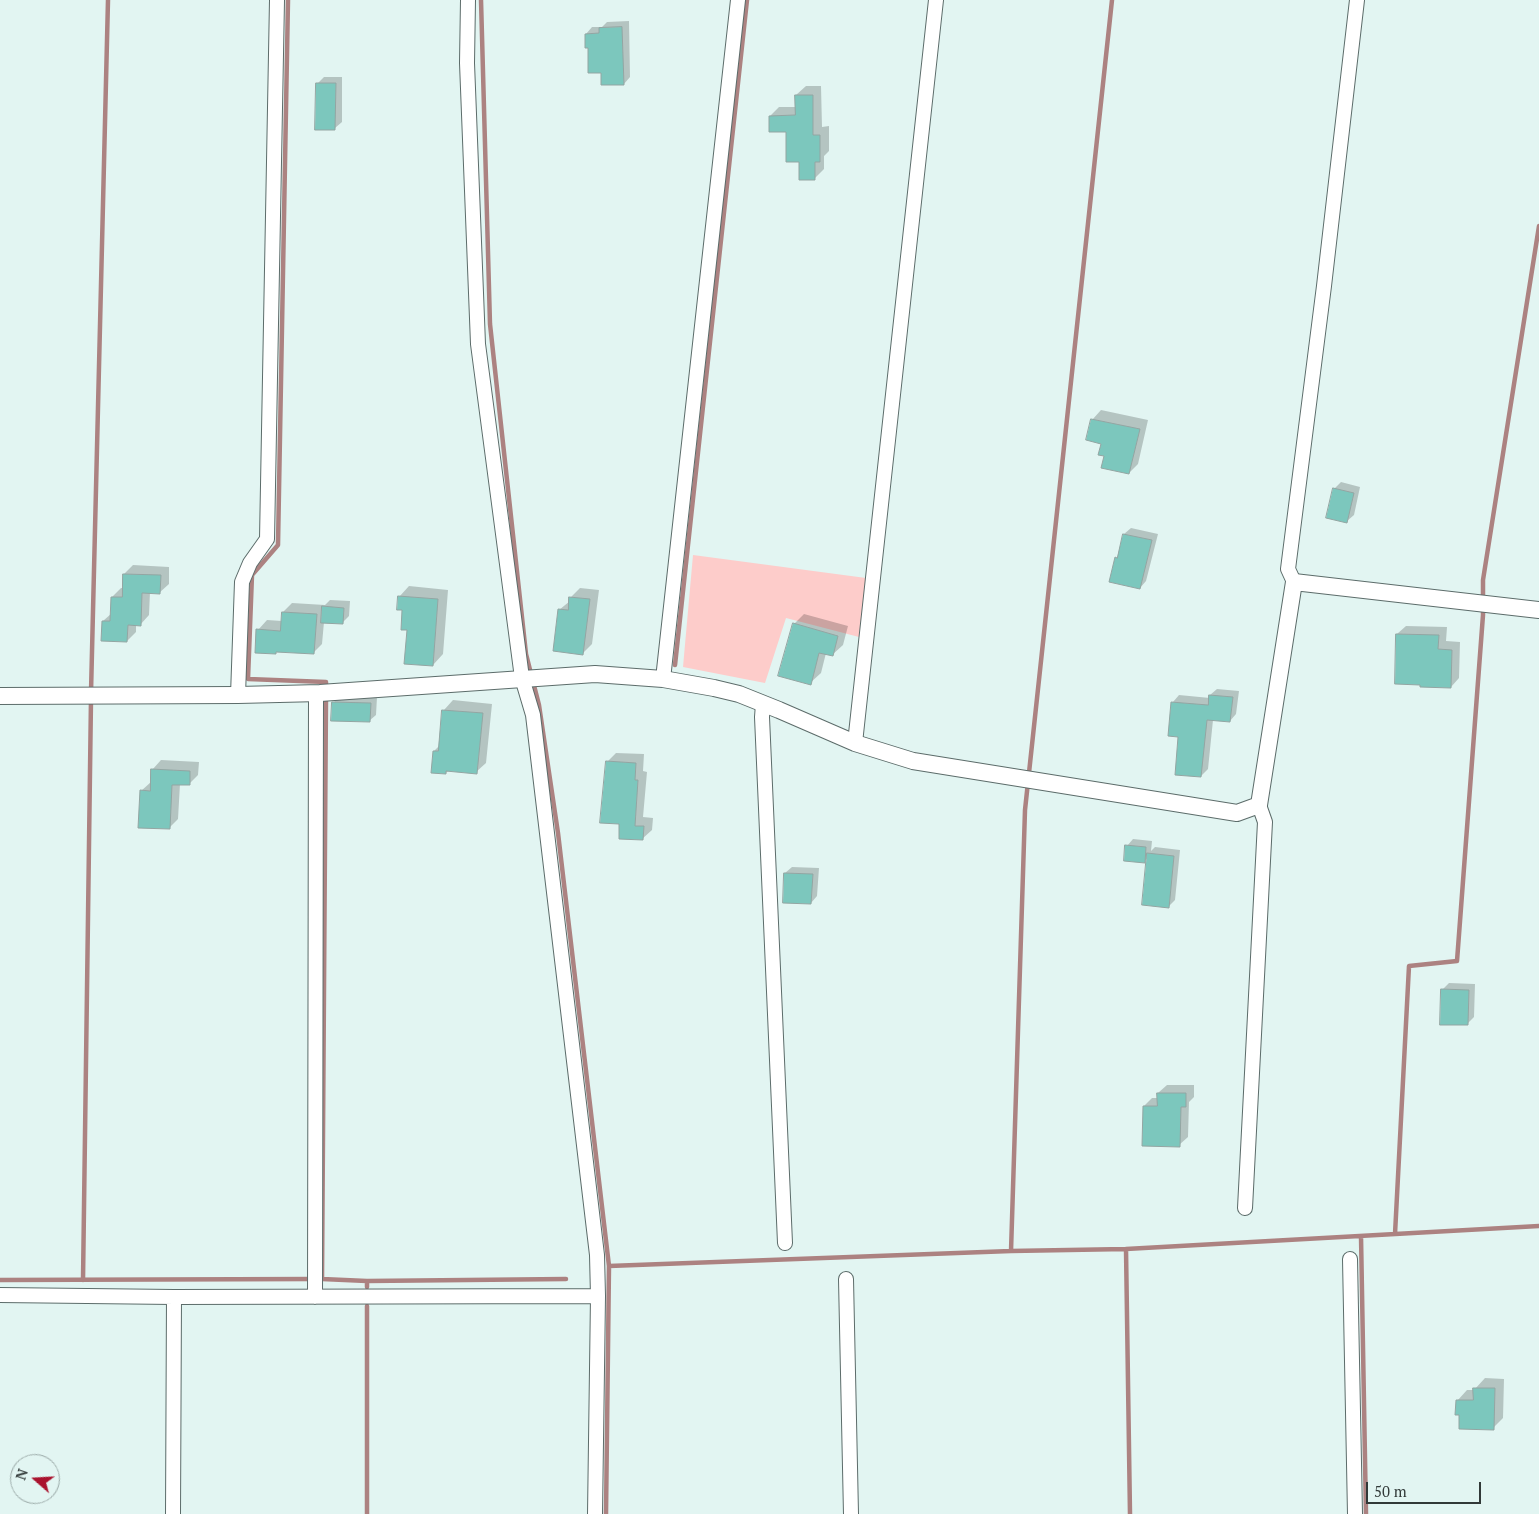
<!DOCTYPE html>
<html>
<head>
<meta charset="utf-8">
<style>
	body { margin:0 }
	#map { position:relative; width:1539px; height:1514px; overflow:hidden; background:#e2f5f2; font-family:"PT Serif",serif }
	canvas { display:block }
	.north { position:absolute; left:10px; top:1454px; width:50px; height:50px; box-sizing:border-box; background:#e2f5f2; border:1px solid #9baaa8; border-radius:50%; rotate:289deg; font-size:14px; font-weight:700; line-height:20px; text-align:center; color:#313938 }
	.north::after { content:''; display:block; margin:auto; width:18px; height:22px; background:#a9132e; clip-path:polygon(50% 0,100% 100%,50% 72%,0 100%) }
	.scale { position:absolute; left:1366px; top:1482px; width:115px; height:22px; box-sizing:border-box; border:2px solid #313938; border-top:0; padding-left:6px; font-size:15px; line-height:18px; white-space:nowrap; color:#313938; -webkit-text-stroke:4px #e2f5f2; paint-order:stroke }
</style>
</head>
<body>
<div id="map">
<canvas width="1539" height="1514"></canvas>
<div class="north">N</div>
<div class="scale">50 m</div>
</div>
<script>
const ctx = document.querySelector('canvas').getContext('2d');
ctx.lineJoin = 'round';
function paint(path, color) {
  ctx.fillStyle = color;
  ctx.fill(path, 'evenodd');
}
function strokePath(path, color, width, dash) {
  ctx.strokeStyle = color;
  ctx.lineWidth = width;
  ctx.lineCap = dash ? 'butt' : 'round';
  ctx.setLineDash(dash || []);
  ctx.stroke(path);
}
paint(new Path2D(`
	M 693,555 L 866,578 L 859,637 L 786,618 L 765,683 L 683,667 Z`), '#fdccca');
paint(new Path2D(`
	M 629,21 L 630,77 L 624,84 L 602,71 L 589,47 L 586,34 L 592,27 L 602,27 L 607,22 Z
	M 324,77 L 342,77 L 342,122 L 335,128 L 317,84 Z
	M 806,86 L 821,86 L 822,127 L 829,126 L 829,151 L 824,156 L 824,169 L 815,178 L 800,161 L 787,131 L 770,116 L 779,107 L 797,107 L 796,95 Z
	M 1101,410 L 1148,420 L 1138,464 L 1129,473 L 1102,443 L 1092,420 Z
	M 1341,482 L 1360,487 L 1354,515 L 1347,521 L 1334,489 Z
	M 1131,528 L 1158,534 L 1146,581 L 1140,588 L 1116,558 L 1120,554 L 1124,534 Z
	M 133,565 L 169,567 L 169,584 L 159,593 L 150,592 L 149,615 L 140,625 L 136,624 L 136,632 L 127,641 L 103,621 L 112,613 L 112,597 L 121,588 L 124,588 L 124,574 Z
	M 409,586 L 448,590 L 443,654 L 433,665 L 408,629 L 399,597 Z
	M 580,588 L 599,590 L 592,644 L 583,653 L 559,610 L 570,601 L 570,598 Z
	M 330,600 L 350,601 L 349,616 L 342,623 L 324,622 L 322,644 L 313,653 L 278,651 L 275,653 L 258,630 L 267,620 L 282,621 L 283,612 L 292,603 L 325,605 Z
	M 804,614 L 848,626 L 843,645 L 832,655 L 826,653 L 821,673 L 810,683 L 794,624 Z
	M 1406,626 L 1447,627 L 1446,641 L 1460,642 L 1459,678 L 1451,687 L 1397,634 Z
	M 1217,689 L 1239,691 L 1236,714 L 1230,721 L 1213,720 L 1208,769 L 1201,776 L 1180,736 L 1173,702 L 1179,695 L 1210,698 L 1210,695 Z
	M 340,696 L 377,697 L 376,715 L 369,721 L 333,703 Z
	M 453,700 L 492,704 L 486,763 L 476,772 L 449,770 L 446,773 L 434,751 L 440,745 L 444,710 Z
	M 616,753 L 644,754 L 643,771 L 647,772 L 643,817 L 653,818 L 652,830 L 642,839 L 621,823 L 607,762 Z
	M 161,760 L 199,762 L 198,775 L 189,784 L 180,784 L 178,819 L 169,828 L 141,791 L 151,782 L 152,770 Z
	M 1133,839 L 1152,841 L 1151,851 L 1155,847 L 1180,850 L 1175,900 L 1169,906 L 1148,858 L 1144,861 L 1127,846 Z
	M 792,867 L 819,868 L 817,896 L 811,903 L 785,873 Z
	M 1449,983 L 1475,984 L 1474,1017 L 1467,1024 L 1442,990 Z
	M 1167,1085 L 1194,1085 L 1194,1097 L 1189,1102 L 1188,1137 L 1179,1145 L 1144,1106 L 1152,1098 L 1158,1098 L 1158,1093 Z
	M 1485,1378 L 1504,1379 L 1503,1418 L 1493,1428 L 1457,1401 L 1467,1390 L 1474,1390 Z`), '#0003');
strokePath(new Path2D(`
	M 288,0 L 278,545 L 252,575 L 248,679 L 326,682 L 326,689
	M 481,0 L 490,324 L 526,654 L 539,705 L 558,833 L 609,1266 L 606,1514
	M 675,665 L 747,0
	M 91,692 L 108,0
	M 326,697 L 322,1279 L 367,1281 L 367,1287
	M 1395,1234 L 1409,966 L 1457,961 L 1483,615 L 1483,580 L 1539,226
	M 1361,1236 L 1366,1514
	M 1011,1251 L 1025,810 L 1112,0
	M 609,1266 L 1011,1251 L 1126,1249
	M 0,1280 L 313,1279
	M 83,1280 L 91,699
	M 367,1281 L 566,1279
	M 367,1514 L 367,1306
	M 1130,1514 L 1126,1249 L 1539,1226`), '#ac8281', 4.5);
const building = new Path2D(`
	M 622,27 L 624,85 L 601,85 L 601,73 L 588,73 L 588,48 L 585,48 L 585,34 L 599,33 L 599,28 Z
	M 316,83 L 336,83 L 335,130 L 315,130 Z
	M 795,95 L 813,95 L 813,135 L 820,135 L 820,162 L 815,162 L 815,180 L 799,180 L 799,162 L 786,162 L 786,132 L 769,132 L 769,116 L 795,115 Z
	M 1091,419 L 1140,429 L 1129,474 L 1101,468 L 1104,456 L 1098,455 L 1101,444 L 1086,440 Z
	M 1333,488 L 1354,493 L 1347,523 L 1326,518 Z
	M 1123,534 L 1152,540 L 1140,589 L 1109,582 L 1115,557 L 1117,558 Z
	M 123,574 L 161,575 L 160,594 L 142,593 L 141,626 L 128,625 L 127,642 L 101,641 L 102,621 L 110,621 L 111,597 L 122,597 Z
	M 398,596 L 438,599 L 433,666 L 404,664 L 407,630 L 401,630 L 402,610 L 397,610 Z
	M 569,597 L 590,599 L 583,655 L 553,651 L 558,609 L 568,610 Z
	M 322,606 L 344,608 L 343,624 L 321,623 Z
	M 282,612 L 317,614 L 314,654 L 276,652 L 276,654 L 255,653 L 256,629 L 280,631 Z
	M 793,623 L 838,636 L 833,656 L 819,653 L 811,685 L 778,676 Z
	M 1396,634 L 1439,635 L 1438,649 L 1452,650 L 1451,688 L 1420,687 L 1420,685 L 1395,684 Z
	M 1209,695 L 1233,697 L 1230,722 L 1207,720 L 1201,777 L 1175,775 L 1178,737 L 1168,736 L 1171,702 L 1208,705 Z
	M 332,702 L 371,703 L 370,722 L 331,721 Z
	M 442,710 L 483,713 L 477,774 L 446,771 L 446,774 L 431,773 L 433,751 L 438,751 Z
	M 606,761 L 636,763 L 635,780 L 638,780 L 635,826 L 644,826 L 643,840 L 619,839 L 619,824 L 600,823 Z
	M 151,769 L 190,771 L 190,785 L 172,785 L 170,829 L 138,828 L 140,790 L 150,791 Z
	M 1125,845 L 1146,847 L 1145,863 L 1124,861 Z
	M 1147,853 L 1174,856 L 1169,908 L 1142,905 Z
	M 784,873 L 813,874 L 811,904 L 783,903 Z
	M 1441,989 L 1469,990 L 1468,1025 L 1440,1025 Z
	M 1157,1093 L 1186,1093 L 1186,1107 L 1181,1107 L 1180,1147 L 1142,1146 L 1143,1106 L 1157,1106 Z
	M 1473,1388 L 1495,1388 L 1494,1430 L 1459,1429 L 1459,1415 L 1455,1415 L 1456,1400 L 1473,1400 Z`);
paint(building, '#7cc7bd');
strokePath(building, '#93a5a2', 1);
const minor = new Path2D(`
	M 468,0 L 467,63 L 478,344 L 522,678 L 533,715 L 597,1255 L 598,1296 L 595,1514
	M 1294,582 L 1288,569 L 1324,286 L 1357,0
	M 663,679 L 738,0
	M 238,695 L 242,582 L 250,563 L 267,539 L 277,0
	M 763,704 L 762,717 L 785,1243
	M 855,743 L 936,0
	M 1245,1208 L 1265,822 L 1259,805
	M 1350,1259 L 1355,1514
	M 846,1279 L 851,1514
	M 0,1295 L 174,1297 L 598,1296
	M 315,1297 L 316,693
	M 173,1514 L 174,1297`);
const tertiary = new Path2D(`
	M 0,696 L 238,695 L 320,693 L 595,674 L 663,679 L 714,688 L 739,694 L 779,710 L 855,743 L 913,761 L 1237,813 L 1259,805 L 1294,582 L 1539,610`);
strokePath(minor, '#5c6c6a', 16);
strokePath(tertiary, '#5c6c6a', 18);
strokePath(minor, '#fff', 14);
strokePath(tertiary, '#fff', 16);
</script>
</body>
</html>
